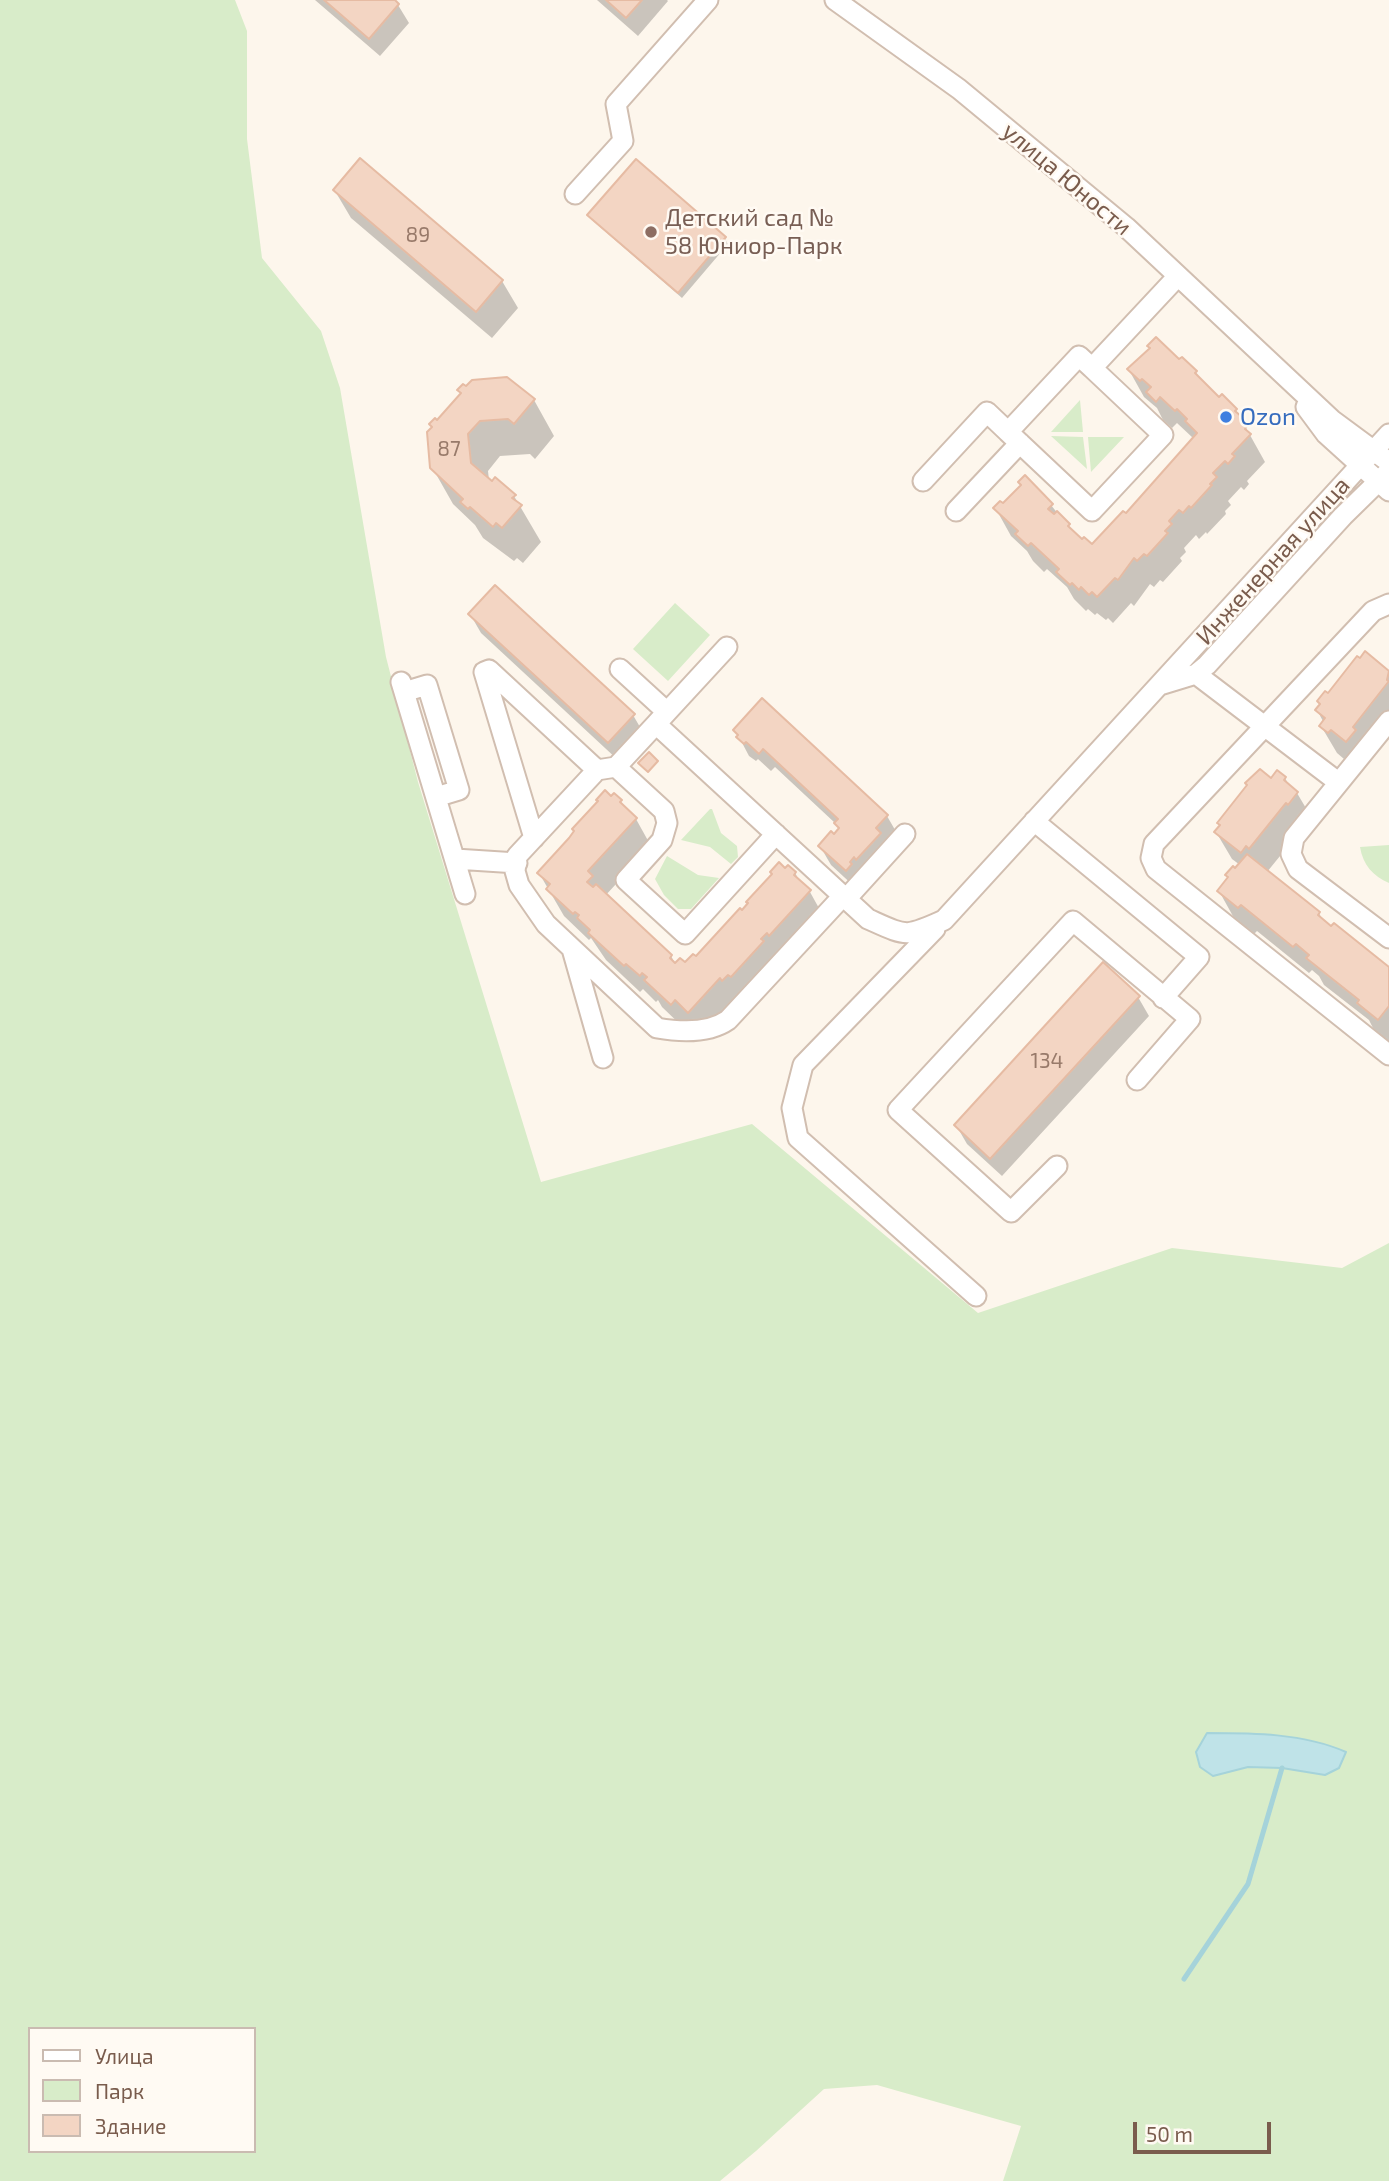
<!DOCTYPE html>
<html>
<head>
<meta charset="utf-8">
<style>
	body { margin:0 }
	#map { position:relative; width:1389px; height:2181px; overflow:hidden; background:#fdf6ec; font-family:"Exo 2",sans-serif }
	canvas { display:block }
	.legend { position:absolute; left:28px; top:2027px; width:228px; height:126px; box-sizing:border-box; background:#fffaf3; border:2px solid #cabbb1; margin:0; padding:9px 12px; list-style:none; font-size:21px; color:#7a5c4d }
	.legend li { display:flex; align-items:center; gap:14px; height:35px }
	.legend b { width:35px; border:2px solid #cabbb1 }
	.scale { position:absolute; left:1133px; top:2122px; width:138px; height:32px; box-sizing:border-box; border:4px solid #7a5c4d; border-top:0; padding-left:9px; font-size:21px; line-height:24px; white-space:nowrap; color:#7a5c4d; -webkit-text-stroke:5px #fffaf3; paint-order:stroke }
</style>
</head>
<body>
<div id="map">
<canvas width="1389" height="2181"></canvas>
<ul class="legend">
<li><b style="height:9px;background:#fff"></b>Улица</li>
<li><b style="height:19px;background:#d8ecc9"></b>Парк</li>
<li><b style="height:19px;background:#f3d5c3"></b>Здание</li>
</ul>
<div class="scale">50 m</div>
</div>
<script>
const ctx = document.querySelector('canvas').getContext('2d');
ctx.lineJoin = 'round';
function paint(path, color) {
  ctx.fillStyle = color;
  ctx.fill(path, 'evenodd');
}
function strokePath(path, color, width, dash) {
  ctx.strokeStyle = color;
  ctx.lineWidth = width;
  ctx.lineCap = dash ? 'butt' : 'round';
  ctx.setLineDash(dash || []);
  ctx.stroke(path);
}
function write(font, color, halo, rows, align = 'center') {
  ctx.font = font + ' "Exo 2",sans-serif';
  ctx.lineWidth = 5;
  ctx.setLineDash([]);
  ctx.textBaseline = 'middle';
  ctx.strokeStyle = halo;
  ctx.fillStyle = color;
  for (const [text, x, y, turn = 0] of rows) {
    ctx.save();
    ctx.translate(x, y);
    ctx.rotate((+turn || 0) * Math.PI / 180);
    ctx.textAlign = isNaN(turn) ? turn : align;
    if (halo) ctx.strokeText(text, 0, 0);
    ctx.fillText(text, 0, 0);
    ctx.restore();
  }
}
paint(new Path2D(`
	M 0,0 L 235,0 L 247,31 L 247,139 L 262,258 L 321,331 L 340,388 L 386,657 L 418,782 L 541,1182 L 752,1124 L 978,1313 L 1172,1248 L 1342,1268 L 1389,1243 L 1389,2181 L 1003,2181 L 1021,2126 L 877,2085 L 824,2089 L 756,2151 L 720,2181 L 0,2181 ZM 1345,1752 L 1282,1768 L 1248,1767 L 1214,1776 L 1200,1767 ZM 30,2029 L 254,2029 L 254,2151 L 30,2151 Z
	M 1080,400 L 1083,432 L 1051,432 Z
	M 1051,436 L 1083,437 L 1087,469 Z
	M 1088,437 L 1124,437 L 1091,472 Z
	M 675,603 L 710,635 L 668,681 L 633,649 Z
	M 710,809 L 712,809 L 721,833 L 737,846 L 738,857 L 731,864 L 710,847 L 681,840 Z
	M 1389,845 L 1389,883 C 1373,876 1363,865 1360,847 Z
	M 667,856 L 698,875 L 719,878 L 691,909 L 678,909 L 664,895 L 655,879 Z`), '#d8ecc9');
const water = new Path2D(`
	M 1207,1733 C 1252,1733 1303,1733 1346,1752 L 1339,1768 L 1325,1775 L 1282,1768 L 1248,1767 L 1213,1776 L 1200,1767 L 1196,1752 Z`);
paint(water, '#bfe3e8');
strokePath(water, '#a5d3da', 2);
paint(new Path2D(`
	M 315,0 L 392,0 L 398,5 L 409,23 L 380,56 Z
	M 597,0 L 667,0 L 668,1 L 638,36 Z
	M 636,162 L 725,239 L 728,244 L 682,298 L 593,221 L 590,215 Z
	M 335,191 L 502,281 L 518,308 L 492,338 L 351,218 Z
	M 1180,361 L 1196,372 L 1202,383 L 1219,399 L 1236,410 L 1265,462 L 1247,481 L 1249,484 L 1244,490 L 1241,487 L 1228,501 L 1231,505 L 1225,511 L 1226,514 L 1207,534 L 1206,532 L 1199,539 L 1196,535 L 1184,548 L 1186,552 L 1180,558 L 1182,561 L 1163,582 L 1160,580 L 1154,587 L 1150,584 L 1134,606 L 1131,603 L 1113,623 L 1108,618 L 1106,620 L 1097,613 L 1095,615 L 1088,609 L 1086,611 L 1074,599 L 1067,587 L 1047,569 L 1044,572 L 1033,561 L 1027,551 L 1011,536 L 996,509 L 1051,505 L 1074,534 L 1092,547 L 1126,516 L 1194,439 L 1177,423 L 1172,428 L 1163,420 L 1157,408 L 1144,397 L 1129,370 Z
	M 534,400 L 554,436 L 535,459 L 530,454 L 500,456 L 488,471 L 489,480 L 514,496 L 541,542 L 523,563 L 517,558 L 514,561 L 483,538 L 475,525 L 453,504 L 432,467 L 438,423 Z
	M 470,614 L 633,715 L 644,734 L 619,761 L 481,633 Z
	M 1365,654 L 1389,673 L 1389,727 L 1362,768 L 1347,756 L 1344,759 L 1337,753 L 1321,726 L 1324,723 L 1317,710 Z
	M 762,701 L 887,816 L 898,835 L 857,889 L 831,865 L 820,846 L 840,830 L 835,823 L 775,767 L 771,771 L 758,759 L 756,761 L 749,756 L 739,737 Z
	M 1285,778 L 1290,787 L 1297,793 L 1313,820 L 1302,829 L 1267,872 L 1319,913 L 1324,923 L 1389,969 L 1389,1042 L 1374,1030 L 1369,1020 L 1324,985 L 1319,976 L 1312,970 L 1309,973 L 1257,931 L 1254,934 L 1234,918 L 1219,891 L 1240,865 L 1232,859 L 1216,832 L 1271,780 Z
	M 620,801 L 636,819 L 651,846 L 605,896 L 671,956 L 676,965 L 685,964 L 696,959 L 786,871 L 795,873 L 801,883 L 810,892 L 825,919 L 705,1038 L 687,1031 L 662,1007 L 658,1000 L 656,1002 L 643,989 L 640,992 L 606,960 L 591,938 L 589,940 L 564,916 L 539,873 Z
	M 1138,997 L 1149,1016 L 1002,1176 L 967,1144 L 956,1125 Z`), '#0003');
strokePath(new Path2D(`
	M 1184,1979 L 1248,1884 L 1282,1768`), '#a5d3da', 5);
const building = new Path2D(`
	M 324,0 L 395,0 L 399,4 L 369,39 Z
	M 606,0 L 642,0 L 626,18 Z
	M 360,158 L 503,280 L 476,312 L 333,190 Z
	M 636,159 L 726,237 L 678,293 L 587,215 Z
	M 1156,337 L 1179,359 L 1182,357 L 1197,371 L 1195,373 L 1219,397 L 1222,394 L 1237,409 L 1235,411 L 1242,417 L 1240,419 L 1247,426 L 1245,429 L 1251,434 L 1232,454 L 1235,456 L 1228,464 L 1225,461 L 1213,473 L 1217,477 L 1210,484 L 1212,485 L 1191,508 L 1189,506 L 1183,513 L 1179,510 L 1169,521 L 1172,524 L 1165,531 L 1168,533 L 1147,556 L 1144,554 L 1137,561 L 1134,558 L 1118,580 L 1115,578 L 1097,597 L 1092,592 L 1089,595 L 1081,587 L 1079,590 L 1072,583 L 1070,585 L 1056,572 L 1059,569 L 1031,543 L 1028,546 L 1015,534 L 1018,531 L 993,508 L 1000,501 L 1003,503 L 1021,485 L 1018,482 L 1025,475 L 1053,504 L 1048,509 L 1054,514 L 1057,511 L 1070,524 L 1068,526 L 1082,539 L 1084,537 L 1092,544 L 1123,511 L 1126,513 L 1197,433 L 1185,421 L 1187,419 L 1177,409 L 1175,411 L 1160,397 L 1156,402 L 1146,392 L 1151,387 L 1142,379 L 1140,381 L 1127,369 L 1150,348 L 1147,346 Z
	M 507,377 L 535,399 L 514,424 L 508,419 L 480,421 L 468,434 L 471,463 L 492,481 L 495,477 L 516,495 L 512,498 L 522,505 L 502,528 L 496,523 L 493,527 L 470,507 L 468,509 L 460,502 L 463,499 L 430,468 L 427,432 L 432,427 L 429,424 L 435,418 L 437,420 L 461,393 L 457,390 L 463,384 L 466,386 L 472,380 Z
	M 495,585 L 635,714 L 608,743 L 468,614 Z
	M 1365,651 L 1389,671 L 1387,680 L 1389,681 L 1353,727 L 1356,730 L 1346,742 L 1331,730 L 1328,733 L 1319,726 L 1325,718 L 1315,710 L 1320,704 L 1317,701 L 1325,691 L 1328,693 L 1357,656 L 1360,658 Z
	M 762,698 L 888,815 L 876,828 L 881,833 L 856,860 L 854,857 L 850,862 L 852,864 L 846,871 L 818,846 L 831,831 L 834,834 L 839,828 L 834,823 L 838,819 L 763,749 L 759,754 L 746,742 L 744,744 L 736,737 L 738,735 L 733,730 Z
	M 649,752 L 658,761 L 648,772 L 638,763 Z
	M 1260,769 L 1271,778 L 1277,770 L 1286,777 L 1284,780 L 1298,792 L 1288,805 L 1286,803 L 1249,849 L 1246,846 L 1241,853 L 1214,832 L 1220,825 L 1217,823 L 1247,785 L 1245,783 Z
	M 605,790 L 611,796 L 614,793 L 622,800 L 620,802 L 637,818 L 588,871 L 593,876 L 587,882 L 593,887 L 596,884 L 672,955 L 670,958 L 675,963 L 680,958 L 685,962 L 693,954 L 696,956 L 740,908 L 742,910 L 748,903 L 746,902 L 772,874 L 770,872 L 779,862 L 785,868 L 788,865 L 796,872 L 794,875 L 811,890 L 769,936 L 767,933 L 761,939 L 764,941 L 731,977 L 728,975 L 722,981 L 720,978 L 688,1013 L 675,1000 L 671,1005 L 644,980 L 647,977 L 642,973 L 640,976 L 626,964 L 624,966 L 588,933 L 590,930 L 577,918 L 579,915 L 575,912 L 573,914 L 546,889 L 550,884 L 537,873 L 569,838 L 574,831 L 572,829 L 598,801 L 596,800 Z
	M 1247,854 L 1320,912 L 1318,915 L 1331,926 L 1334,923 L 1389,967 L 1389,1006 L 1378,1020 L 1357,1003 L 1359,1000 L 1306,958 L 1309,955 L 1296,944 L 1293,947 L 1241,905 L 1238,908 L 1217,891 L 1228,877 L 1225,875 L 1233,866 L 1235,868 Z
	M 1103,962 L 1140,996 L 990,1159 L 954,1125 Z`);
paint(building, '#f3d5c3');
strokePath(building, '#e6bba3', 2);
const minor = new Path2D(`
	M 835,0 L 959,89 L 1126,227 L 1332,420 L 1389,462
	M 575,194 L 623,141 L 616,104 L 708,0
	M 1092,368 L 1079,356 L 1008,432 L 1092,511 L 1163,435 L 1092,368 L 1178,276
	M 1306,407 L 1326,434 L 1389,491
	M 923,481 L 987,412 L 1008,432
	M 956,511 L 1020,443
	M 1389,604 L 1373,611 L 1154,844 L 1151,858 L 1156,869 L 1389,1055
	M 727,647 L 656,724 L 868,919 C 906,936 905,938 944,920 L 1389,434
	M 620,669 L 667,712
	M 1196,674 L 1338,782
	M 401,682 L 465,894
	M 1160,685 L 1196,674 L 1207,665 L 1343,516 L 1389,471
	M 404,692 L 427,685 L 459,790 L 436,797
	M 1389,721 L 1294,838 L 1291,854 L 1298,869 L 1389,938
	M 656,724 L 616,767 L 664,811 L 667,823 L 662,840 L 626,880 L 685,934 L 776,834
	M 616,767 L 597,770 L 517,856 L 515,871 L 519,885 L 546,924 L 657,1028 C 680,1032 708,1034 728,1020 L 843,896
	M 1034,821 L 1199,957 L 1163,998
	M 534,838 L 484,672 L 489,670 L 597,770
	M 455,859 L 517,863
	M 846,899 L 905,834
	M 935,929 L 803,1065 L 792,1108 L 798,1138 L 976,1296
	M 572,949 L 603,1058
	M 1057,1166 L 1011,1212 L 898,1110 L 1073,921 L 1190,1019 L 1137,1080`);
strokePath(minor, '#d1beb0', 23);
strokePath(minor, '#fff', 19);
for (const [x, y, r, color] of [
	[651,232,7,"#8d6e63"],
	[1226,417,7,"#3f7fe0"]
]) {
  const dot = new Path2D();
  dot.arc(x, y, r, 0, 2 * Math.PI);
  ctx.fillStyle = color;
  ctx.fill(dot);
  strokePath(dot, '#fffaf3', 2.5);
}
write('21px', '#987a6a', null, [
	["89",418,235],
	["87",449,449],
	["134",1047,1061]
]);
write('24px', '#7a5c4d', '#fffaf3', [
	["улица Юности",1067,179,40],
	["Инженерная улица",1273,561,-48]
]);
write('24px', '#785e54', '#fffaf3', [
	["Детский сад №",665,218],
	["58 Юниор-Парк",665,246]
], 'left');
write('24px', '#366cbe', '#fffaf3', [
	["Ozon",1240,417]
], 'left');
</script>
</body>
</html>
